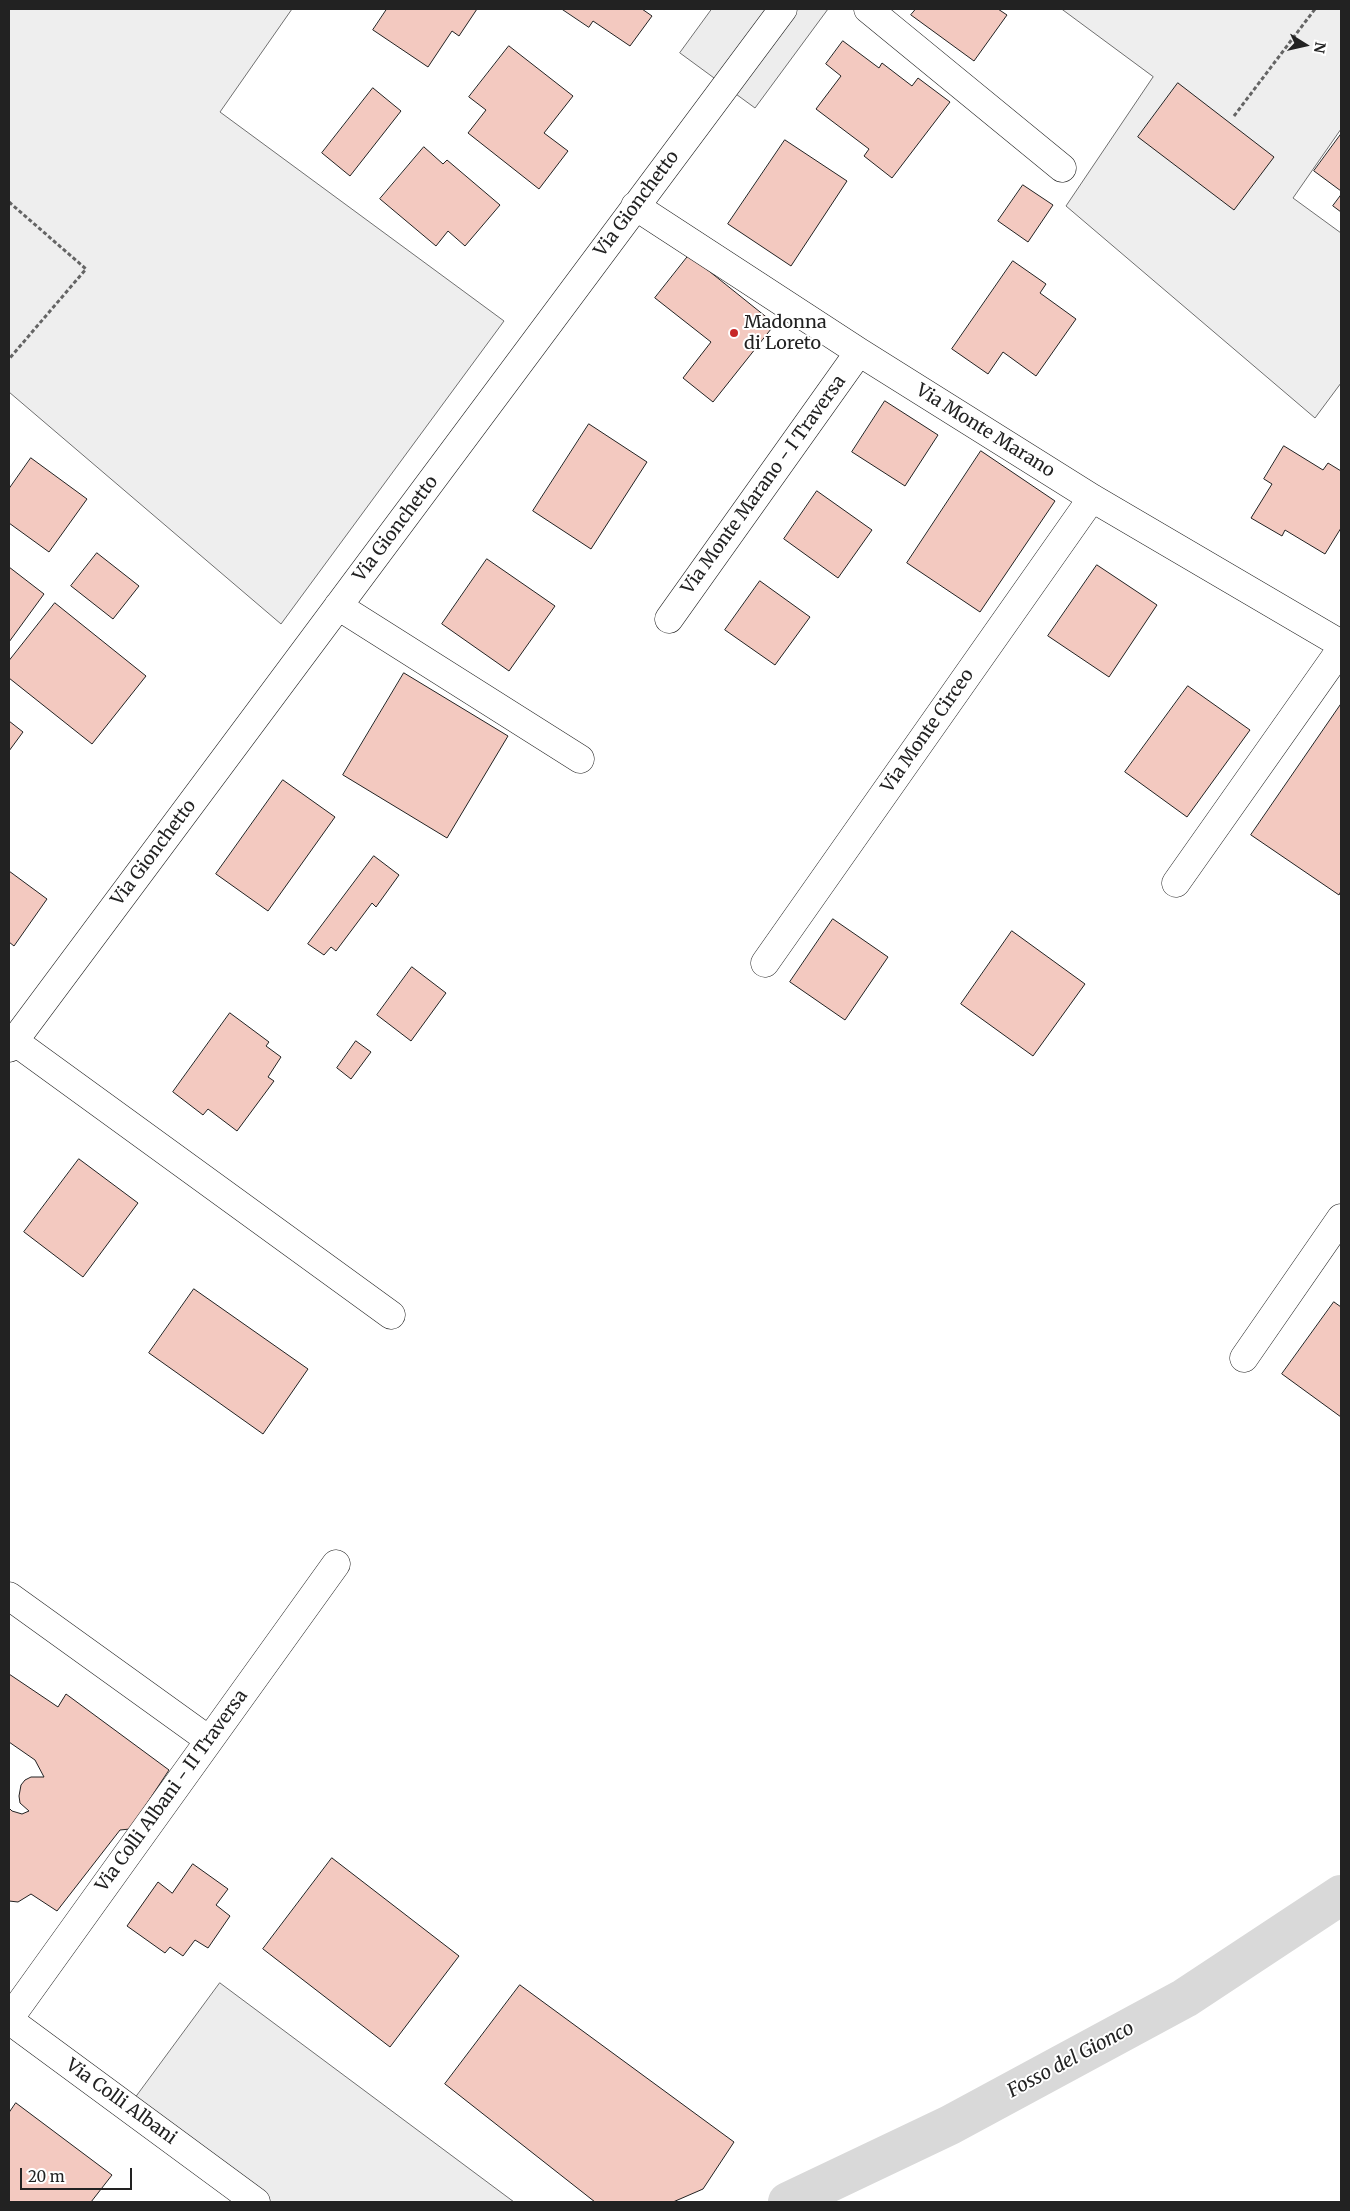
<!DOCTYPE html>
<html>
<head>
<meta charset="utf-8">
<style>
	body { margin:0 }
	#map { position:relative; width:1350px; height:2211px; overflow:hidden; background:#fff; font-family:Merriweather,serif }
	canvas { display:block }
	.frame { position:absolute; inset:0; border:10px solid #222; pointer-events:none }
	.north { position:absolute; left:1280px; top:20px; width:50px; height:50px; -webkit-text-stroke:4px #fff; paint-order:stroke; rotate:100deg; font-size:14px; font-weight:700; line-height:20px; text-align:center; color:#222 }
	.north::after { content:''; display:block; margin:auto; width:18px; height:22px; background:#222; clip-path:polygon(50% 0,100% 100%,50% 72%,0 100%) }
	.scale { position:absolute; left:20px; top:2168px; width:112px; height:22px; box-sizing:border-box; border:2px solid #222; border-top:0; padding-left:6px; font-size:15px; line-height:18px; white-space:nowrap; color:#222; -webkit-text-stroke:4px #fff; paint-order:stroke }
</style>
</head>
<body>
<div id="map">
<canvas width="1350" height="2211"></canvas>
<div class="frame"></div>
<div class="north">N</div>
<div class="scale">20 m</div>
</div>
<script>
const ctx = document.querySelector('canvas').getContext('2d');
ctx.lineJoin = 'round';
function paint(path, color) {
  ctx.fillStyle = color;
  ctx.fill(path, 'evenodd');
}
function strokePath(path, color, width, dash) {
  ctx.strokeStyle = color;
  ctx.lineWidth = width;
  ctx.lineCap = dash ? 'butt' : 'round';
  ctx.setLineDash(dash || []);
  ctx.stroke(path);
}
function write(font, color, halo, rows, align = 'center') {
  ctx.font = font + ' Merriweather,serif';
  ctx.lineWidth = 4;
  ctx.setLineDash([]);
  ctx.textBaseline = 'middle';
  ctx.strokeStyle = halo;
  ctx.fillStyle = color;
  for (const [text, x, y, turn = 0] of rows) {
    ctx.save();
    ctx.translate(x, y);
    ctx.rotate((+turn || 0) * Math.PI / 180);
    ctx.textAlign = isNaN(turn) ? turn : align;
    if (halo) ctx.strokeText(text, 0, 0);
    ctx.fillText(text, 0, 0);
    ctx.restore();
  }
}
const green = new Path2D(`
	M 9,9 L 292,9 L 220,112 L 504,321 L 281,624 L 9,392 Z
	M 1062,9 L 1341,9 L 1341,129 L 1293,198 L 1341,233 L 1341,383 L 1315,418 L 1066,206 L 1153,77 Z`);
paint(green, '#eee');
strokePath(green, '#6f6f6f', 1);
const parking = new Path2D(`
	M 712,9 L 828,9 L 755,108 L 680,53 Z
	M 220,1983 L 514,2202 L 241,2202 L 125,2112 Z`);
paint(parking, '#ededed');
strokePath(parking, '#6f6f6f', 1);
strokePath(new Path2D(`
	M 788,2202 L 950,2125 L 1185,1998 L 1341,1895`), '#d9d9d9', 40);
const building = new Path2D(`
	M 387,9 L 477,9 L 459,36 L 452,31 L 428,67 L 373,30 Z
	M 562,9 L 642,9 L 652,16 L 630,46 L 593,21 L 589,27 Z
	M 916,9 L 998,9 L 1007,15 L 974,61 L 911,15 Z
	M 843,41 L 879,68 L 882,63 L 912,86 L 918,78 L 950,102 L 892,178 L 864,156 L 869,149 L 816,109 L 841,76 L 826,64 Z
	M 509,46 L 573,96 L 544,133 L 568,151 L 539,189 L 468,133 L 486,110 L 469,97 Z
	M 1178,83 L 1274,157 L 1234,210 L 1138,137 Z
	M 373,88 L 401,111 L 350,176 L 322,153 Z
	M 1341,134 L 1341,191 L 1314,171 Z
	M 785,140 L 847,181 L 791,266 L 728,224 Z
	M 424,147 L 443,164 L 447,160 L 500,205 L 465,246 L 448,231 L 436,246 L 380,199 Z
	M 1023,185 L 1053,205 L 1028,242 L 998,221 Z
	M 1341,195 L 1341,212 L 1333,206 Z
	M 689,255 L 775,324 L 713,402 L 683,378 L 711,342 L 655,298 Z
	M 1013,261 L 1046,284 L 1040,293 L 1076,319 L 1036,376 L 1003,352 L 988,374 L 952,349 Z
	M 885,401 L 938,435 L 905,486 L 852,452 Z
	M 589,424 L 647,462 L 591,549 L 533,511 Z
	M 1284,446 L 1323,470 L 1328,463 L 1341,471 L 1341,528 L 1325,554 L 1285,530 L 1282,536 L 1251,518 L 1272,484 L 1264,479 Z
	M 981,451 L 1055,501 L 980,612 L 907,563 Z
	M 31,458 L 87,499 L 49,552 L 9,523 L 9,489 Z
	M 817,491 L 872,530 L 838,578 L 784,539 Z
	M 97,553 L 139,586 L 113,619 L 71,586 Z
	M 487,559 L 555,606 L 509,671 L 442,624 Z
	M 1097,565 L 1157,605 L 1109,677 L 1048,636 Z
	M 9,567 L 44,594 L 9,642 Z
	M 760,581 L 810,617 L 775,665 L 725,630 Z
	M 55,603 L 146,676 L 92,744 L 9,678 L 9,661 Z
	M 404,673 L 508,736 L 447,838 L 343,775 Z
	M 1188,686 L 1250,730 L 1187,817 L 1125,772 Z
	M 1341,704 L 1341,891 L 1339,895 L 1251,835 Z
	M 9,721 L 23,732 L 9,751 Z
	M 283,780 L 335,817 L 268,911 L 216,874 Z
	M 374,856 L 399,875 L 376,907 L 372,903 L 336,951 L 331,947 L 324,955 L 308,944 Z
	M 9,871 L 47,899 L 14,946 L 9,942 Z
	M 833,919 L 888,957 L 845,1020 L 790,982 Z
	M 1012,931 L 1085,984 L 1033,1056 L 961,1004 Z
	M 412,967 L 446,993 L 411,1041 L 377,1015 Z
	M 230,1013 L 269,1042 L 266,1046 L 281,1057 L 268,1077 L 274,1081 L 237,1131 L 208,1109 L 203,1115 L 173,1092 Z
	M 356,1041 L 371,1052 L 351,1079 L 337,1068 Z
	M 79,1159 L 138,1203 L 83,1277 L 24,1232 Z
	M 194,1289 L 308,1369 L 263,1434 L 149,1353 Z
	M 1334,1302 L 1341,1307 L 1341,1417 L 1282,1374 Z
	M 9,1674 L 58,1707 L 66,1694 L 169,1770 L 130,1829 L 120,1830 L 57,1911 L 31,1894 L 18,1902 L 9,1901 L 9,1808 L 12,1811 L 22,1814 L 29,1811 L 20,1803 L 19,1796 L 21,1785 L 25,1780 L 31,1777 L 44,1777 L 35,1760 L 9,1742 Z
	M 332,1858 L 459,1956 L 390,2047 L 263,1949 Z
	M 193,1864 L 228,1889 L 216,1905 L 230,1916 L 208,1948 L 195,1940 L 183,1956 L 170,1947 L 165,1953 L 127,1926 L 158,1882 L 172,1893 Z
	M 520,1985 L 734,2142 L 703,2189 L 673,2202 L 595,2202 L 445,2084 Z
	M 16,2103 L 112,2175 L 91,2202 L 9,2202 L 9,2113 Z`);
paint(building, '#f3c9c0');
strokePath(building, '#222', 1);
const minor = new Path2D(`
	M 868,9 L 1062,168
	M 635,206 L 859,352 L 1092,498 L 1341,644
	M 338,606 L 580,759
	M 669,619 L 859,352
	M 1176,883 L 1341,649
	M 765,963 L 1092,498
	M 14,1041 L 391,1315
	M 9,1048 L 783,9
	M 1244,1358 L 1341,1218
	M 9,1596 L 209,1740
	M 9,2019 L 336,1564
	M 9,2020 L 256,2202`);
strokePath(minor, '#222', 29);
strokePath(new Path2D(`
	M 1234,116 L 1315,9
	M 9,202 L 86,269 L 9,359`), '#646464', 3, [4, 2.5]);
strokePath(minor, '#fff', 28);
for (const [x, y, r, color] of [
	[734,333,5,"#c62828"]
]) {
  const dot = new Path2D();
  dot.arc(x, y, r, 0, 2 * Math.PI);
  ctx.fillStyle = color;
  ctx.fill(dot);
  strokePath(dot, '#fff', 2);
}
write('18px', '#222', '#fff', [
	["Via Gionchetto",637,204,-53],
	["Via Monte Marano",985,431,32],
	["Via Monte Marano - I Traversa",764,485,-54],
	["Via Gionchetto",396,529,-53],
	["Via Monte Circeo",928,731,-55],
	["Via Gionchetto",154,853,-53],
	["Via Colli Albani - II Traversa",172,1791,-54],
	["Via Colli Albani",121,2102,36]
]);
write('18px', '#222', '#fff', [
	["Madonna",744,323],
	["di Loreto",744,344]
], 'left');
write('italic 19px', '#222', '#fff', [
	["Fosso del Gionco",1071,2060,-28]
]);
</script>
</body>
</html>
